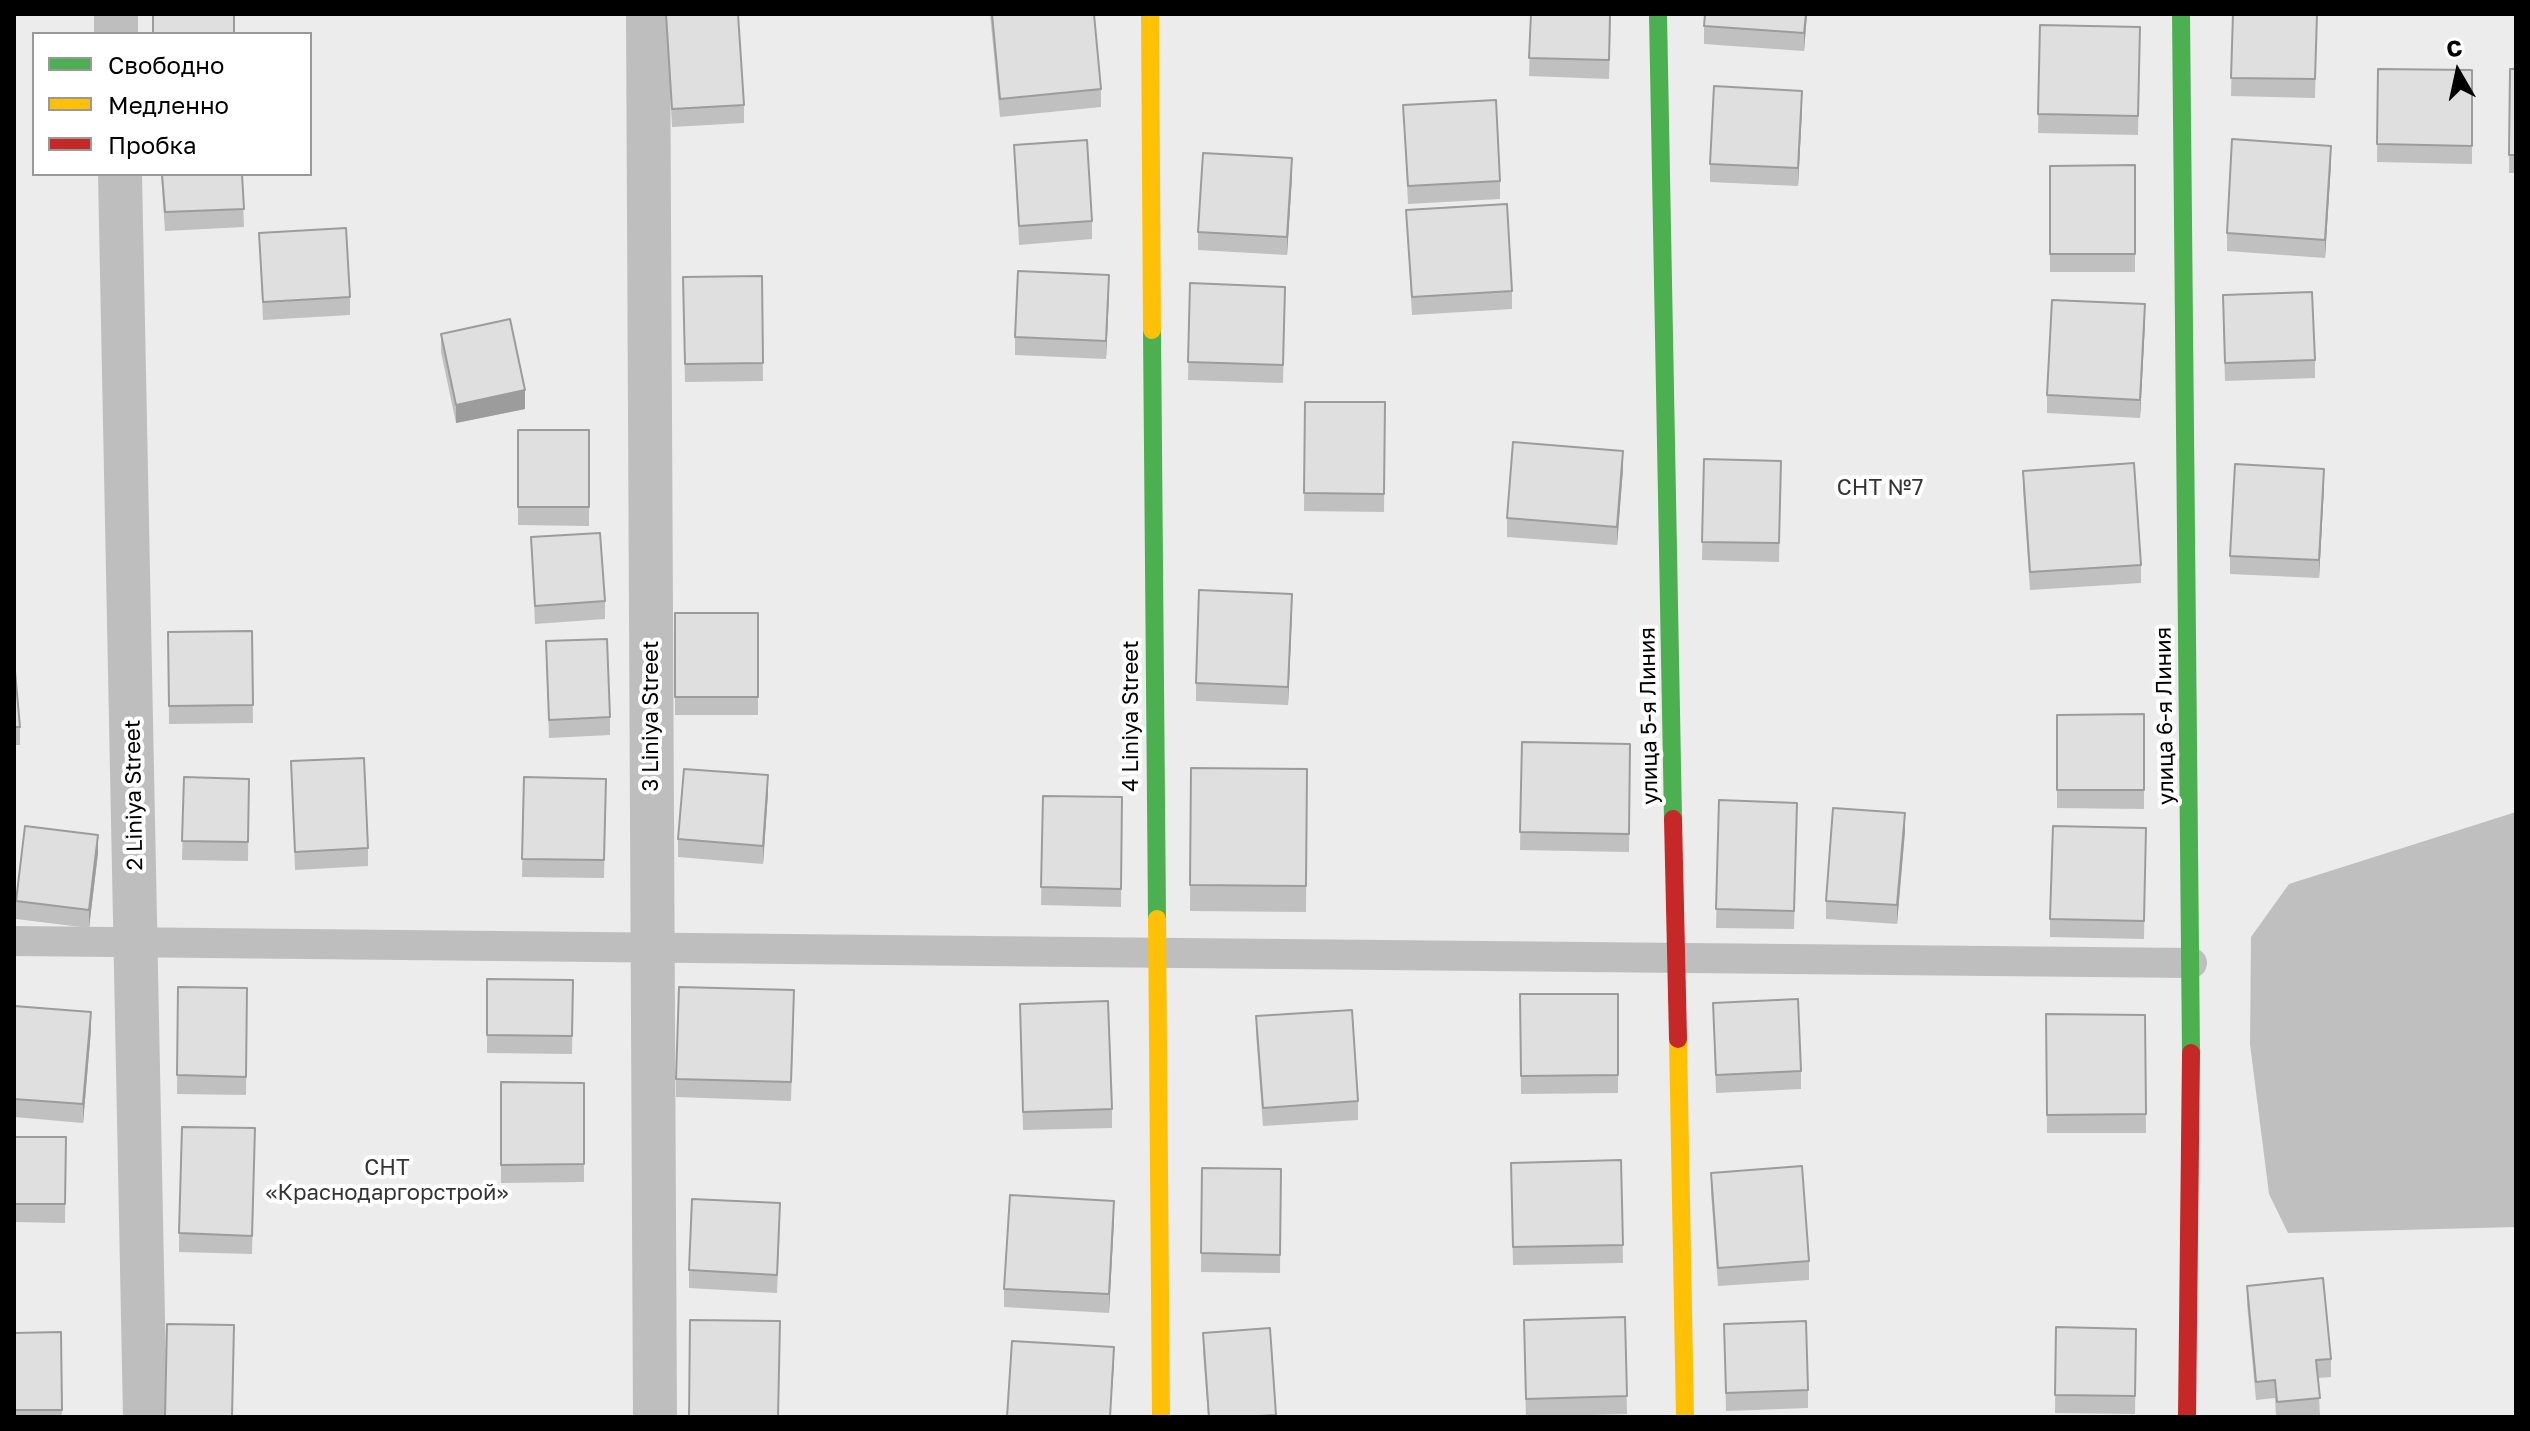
<!DOCTYPE html>
<html>
<head>
<meta charset="utf-8">
<style>
	body { margin:0 }
	#map { position:relative; width:2530px; height:1431px; overflow:hidden; background:#fff; font-family:"Golos Text",sans-serif }
	canvas { display:block }
	.frame { position:absolute; inset:0; border:16px solid #000; pointer-events:none }
	.legend { position:absolute; left:32px; top:32px; width:280px; height:144px; box-sizing:border-box; background:#fff; border:2px solid #999; margin:0; padding:10px 14px; list-style:none; font-size:24px; color:#000 }
	.legend li { display:flex; align-items:center; gap:16px; height:40px }
	.legend b { width:40px; border:2px solid #999 }
	.north { position:absolute; left:2418px; top:32px; width:80px; height:80px; -webkit-text-stroke:6px #fff; paint-order:stroke; rotate:351deg; font-size:22px; font-weight:700; line-height:32px; text-align:center; color:#000 }
	.north::after { content:''; display:block; margin:auto; width:28px; height:36px; background:#000; clip-path:polygon(50% 0,100% 100%,50% 72%,0 100%) }
</style>
</head>
<body>
<div id="map">
<canvas width="2530" height="1431"></canvas>
<div class="frame"></div>
<ul class="legend">
<li><b style="height:10px;background:#4caf50"></b>Свободно</li>
<li><b style="height:10px;background:#ffc107"></b>Медленно</li>
<li><b style="height:10px;background:#c62828"></b>Пробка</li>
</ul>
<div class="north">С</div>
</div>
<script>
const ctx = document.querySelector('canvas').getContext('2d');
ctx.lineJoin = 'round';
function paint(path, color) {
  ctx.fillStyle = color;
  ctx.fill(path, 'evenodd');
}
function strokePath(path, color, width, dash) {
  ctx.strokeStyle = color;
  ctx.lineWidth = width;
  ctx.lineCap = dash ? 'butt' : 'round';
  ctx.setLineDash(dash || []);
  ctx.stroke(path);
}
function write(font, color, halo, rows, align = 'center') {
  ctx.font = font + ' "Golos Text",sans-serif';
  ctx.lineWidth = 8;
  ctx.setLineDash([]);
  ctx.textBaseline = 'middle';
  ctx.strokeStyle = halo;
  ctx.fillStyle = color;
  for (const [text, x, y, turn = 0] of rows) {
    ctx.save();
    ctx.translate(x, y);
    ctx.rotate((+turn || 0) * Math.PI / 180);
    ctx.textAlign = isNaN(turn) ? turn : align;
    if (halo) ctx.strokeText(text, 0, 0);
    ctx.fillText(text, 0, 0);
    ctx.restore();
  }
}
paint(new Path2D(`
	M 14,14 L 2516,14 L 2516,1417 L 14,1417 ZM 34,34 L 310,34 L 310,174 L 34,174 Z`), '#ececec');
paint(new Path2D(`
	M 2516,812 L 2516,1227 L 2288,1233 L 2269,1194 L 2250,1044 L 2251,937 L 2289,884 Z`), '#bfbfbf');
strokePath(new Path2D(`
	M 14,941 C 740,945 1466,960 2192,963`), '#bebebe', 30);
strokePath(new Path2D(`
	M 116,14 L 116,34
	M 648,14 L 655,1417
	M 120,174 L 145,1417`), '#bebebe', 44);
strokePath(new Path2D(`
	M 1658,14 L 1673,819
	M 2181,14 L 2191,1053
	M 1152,330 L 1157,919`), '#4caf50', 18);
strokePath(new Path2D(`
	M 1150,14 L 1152,330
	M 1157,919 L 1161,1417
	M 1678,1039 L 1685,1417`), '#ffc107', 18);
strokePath(new Path2D(`
	M 1673,819 L 1678,1039
	M 2187,1417 L 2191,1053`), '#c62828', 18);
paint(new Path2D(`
	M 666,14 L 744,105 L 744,123 L 672,127 Z
	M 990,14 L 1094,14 L 1101,89 L 1101,107 L 1000,117 Z
	M 1531,14 L 1611,14 L 1609,79 L 1529,76 Z
	M 1807,14 L 1804,51 L 1704,44 L 1704,26 Z
	M 2233,14 L 2317,14 L 2315,98 L 2231,96 Z
	M 2040,25 L 2140,27 L 2138,135 L 2038,133 Z
	M 2378,69 L 2472,70 L 2472,164 L 2377,162 Z
	M 2510,69 L 2516,69 L 2516,173 L 2509,173 Z
	M 1403,105 L 1500,181 L 1500,199 L 1408,204 Z
	M 1802,109 L 1798,186 L 1710,182 L 1710,164 Z
	M 1014,145 L 1092,221 L 1092,239 L 1019,245 Z
	M 2331,164 L 2325,258 L 2227,251 L 2227,233 Z
	M 2135,165 L 2135,272 L 2050,272 L 2050,166 Z
	M 161,174 L 242,174 L 244,227 L 165,231 Z
	M 1292,177 L 1287,255 L 1198,250 L 1198,232 Z
	M 1406,210 L 1512,291 L 1512,309 L 1412,315 Z
	M 259,233 L 350,297 L 350,315 L 263,320 Z
	M 762,276 L 763,381 L 685,382 L 683,277 Z
	M 1190,283 L 1285,287 L 1283,383 L 1188,380 Z
	M 1109,293 L 1106,359 L 1015,355 L 1015,337 Z
	M 2223,314 L 2315,360 L 2315,378 L 2225,381 Z
	M 2145,322 L 2140,418 L 2047,413 L 2047,395 Z
	M 441,334 L 525,409 L 456,423 L 441,352 Z
	M 1305,402 L 1385,402 L 1384,512 L 1304,511 Z
	M 518,430 L 589,430 L 589,526 L 518,525 Z
	M 1704,459 L 1781,461 L 1779,562 L 1702,560 Z
	M 1623,469 L 1617,545 L 1507,537 L 1507,518 Z
	M 2023,471 L 2141,565 L 2141,583 L 2030,590 L 2023,489 Z
	M 2324,487 L 2319,578 L 2230,574 L 2230,556 Z
	M 531,537 L 605,601 L 605,619 L 535,624 Z
	M 1292,612 L 1288,705 L 1196,701 L 1196,683 Z
	M 675,613 L 758,613 L 758,715 L 675,715 Z
	M 252,631 L 253,723 L 169,724 L 168,632 Z
	M 546,641 L 610,717 L 610,735 L 549,738 Z
	M 14,660 L 20,727 L 20,745 L 14,745 Z
	M 2144,714 L 2144,809 L 2057,808 L 2057,715 Z
	M 1522,742 L 1630,744 L 1629,852 L 1520,850 Z
	M 291,761 L 368,848 L 368,866 L 295,870 Z
	M 1191,768 L 1307,769 L 1306,912 L 1190,911 Z
	M 184,777 L 249,779 L 248,861 L 182,860 Z
	M 524,777 L 606,779 L 604,878 L 522,877 Z
	M 768,793 L 763,864 L 678,857 L 678,839 Z
	M 1043,796 L 1122,797 L 1121,907 L 1041,905 Z
	M 1719,800 L 1797,821 L 1794,929 L 1716,928 Z
	M 2146,828 L 2144,939 L 2050,937 L 2050,919 Z
	M 1905,831 L 1897,924 L 1826,919 L 1826,901 Z
	M 98,853 L 89,928 L 16,919 L 16,901 Z
	M 487,979 L 573,980 L 572,1054 L 487,1053 Z
	M 178,987 L 247,988 L 246,1095 L 177,1094 Z
	M 1520,994 L 1618,994 L 1618,1093 L 1521,1094 Z
	M 1713,1003 L 1801,1071 L 1801,1089 L 1716,1093 Z
	M 14,1006 L 91,1030 L 83,1123 L 14,1117 Z
	M 794,1008 L 791,1101 L 676,1097 L 676,1079 Z
	M 2046,1014 L 2145,1015 L 2146,1133 L 2047,1133 Z
	M 1256,1016 L 1358,1101 L 1358,1120 L 1263,1126 L 1256,1034 Z
	M 1020,1022 L 1112,1109 L 1112,1128 L 1023,1130 Z
	M 501,1082 L 584,1083 L 584,1182 L 501,1183 Z
	M 255,1128 L 252,1254 L 179,1252 L 179,1233 Z
	M 14,1137 L 66,1137 L 65,1223 L 14,1222 Z
	M 1621,1160 L 1623,1263 L 1513,1265 L 1511,1163 Z
	M 1202,1168 L 1281,1169 L 1280,1273 L 1201,1272 Z
	M 1711,1173 L 1809,1261 L 1809,1280 L 1718,1286 L 1711,1192 Z
	M 1114,1219 L 1109,1313 L 1004,1307 L 1004,1289 Z
	M 780,1221 L 777,1293 L 689,1288 L 689,1270 Z
	M 2247,1286 L 2331,1359 L 2331,1377 L 2318,1378 L 2320,1416 L 2276,1417 L 2275,1398 L 2256,1400 L 2247,1304 Z
	M 1625,1317 L 1627,1414 L 1526,1417 L 1524,1338 Z
	M 1724,1324 L 1808,1390 L 1808,1408 L 1726,1411 Z
	M 2056,1327 L 2136,1329 L 2135,1414 L 2055,1413 Z
	M 1270,1328 L 1276,1417 L 1208,1417 L 1203,1352 L 1203,1333 Z
	M 61,1332 L 62,1417 L 14,1417 L 14,1333 Z`), '#c0c0c0');
paint(new Path2D(`
	M 1806,14 L 1807,14 L 1804,51 L 1804,33 Z
	M 1802,91 L 1802,109 L 1798,186 L 1798,168 Z
	M 2331,146 L 2331,164 L 2325,258 L 2325,240 Z
	M 1292,158 L 1292,177 L 1287,255 L 1287,237 Z
	M 1109,275 L 1109,293 L 1106,359 L 1106,341 Z
	M 2145,304 L 2145,322 L 2140,418 L 2140,400 Z
	M 525,390 L 525,409 L 456,423 L 456,405 Z
	M 1623,451 L 1623,469 L 1617,545 L 1617,527 Z
	M 2324,469 L 2324,487 L 2319,578 L 2319,560 Z
	M 1292,594 L 1292,612 L 1288,705 L 1288,687 Z
	M 768,775 L 768,793 L 763,864 L 763,846 Z
	M 1905,813 L 1905,831 L 1897,924 L 1897,905 Z
	M 98,835 L 98,853 L 89,928 L 89,910 Z
	M 91,1012 L 91,1030 L 83,1123 L 83,1104 Z
	M 1114,1201 L 1114,1219 L 1109,1313 L 1109,1294 Z
	M 1114,1347 L 1114,1365 L 1110,1417 Z`), '#9c9c9c');
const building = new Path2D(`
	M 153,14 L 234,14 L 234,34 L 153,34 Z
	M 666,14 L 738,14 L 744,105 L 672,109 Z
	M 992,14 L 1094,14 L 1101,89 L 1000,99 Z
	M 1531,14 L 1610,14 L 1609,60 L 1529,58 Z
	M 1705,14 L 1806,14 L 1804,33 L 1704,26 Z
	M 2233,14 L 2317,14 L 2315,79 L 2231,78 Z
	M 2040,25 L 2140,27 L 2138,116 L 2038,114 Z
	M 2378,69 L 2472,70 L 2472,146 L 2377,144 Z
	M 2510,69 L 2516,69 L 2516,155 L 2509,155 Z
	M 1714,86 L 1802,91 L 1798,168 L 1710,164 Z
	M 1496,100 L 1500,181 L 1408,186 L 1403,105 Z
	M 2232,139 L 2331,146 L 2325,240 L 2227,233 Z
	M 1087,140 L 1092,221 L 1019,226 L 1014,145 Z
	M 1203,153 L 1292,158 L 1287,237 L 1198,232 Z
	M 2135,165 L 2135,254 L 2050,254 L 2050,166 Z
	M 162,174 L 242,174 L 244,209 L 165,212 Z
	M 1507,204 L 1512,291 L 1412,297 L 1406,210 Z
	M 346,228 L 350,297 L 263,302 L 259,233 Z
	M 1018,271 L 1109,275 L 1106,341 L 1015,337 Z
	M 762,276 L 763,363 L 685,364 L 683,277 Z
	M 1190,283 L 1285,287 L 1283,365 L 1188,362 Z
	M 2312,292 L 2315,360 L 2225,363 L 2223,295 Z
	M 2052,300 L 2145,304 L 2140,400 L 2047,395 Z
	M 510,319 L 525,390 L 456,405 L 441,334 Z
	M 1305,402 L 1385,402 L 1384,494 L 1304,493 Z
	M 518,430 L 589,430 L 589,507 L 518,507 Z
	M 1513,442 L 1623,451 L 1617,527 L 1507,518 Z
	M 1704,459 L 1781,461 L 1779,543 L 1702,542 Z
	M 2134,463 L 2141,565 L 2030,572 L 2023,471 Z
	M 2235,464 L 2324,469 L 2319,560 L 2230,556 Z
	M 600,533 L 605,601 L 535,606 L 531,537 Z
	M 1199,590 L 1292,594 L 1288,687 L 1196,683 Z
	M 675,613 L 758,613 L 758,697 L 675,697 Z
	M 252,631 L 253,705 L 169,706 L 168,632 Z
	M 607,639 L 610,717 L 549,720 L 546,641 Z
	M 14,660 L 20,727 L 14,727 Z
	M 2144,714 L 2144,790 L 2057,790 L 2057,715 Z
	M 1522,742 L 1630,744 L 1629,834 L 1520,832 Z
	M 364,758 L 368,848 L 295,852 L 291,761 Z
	M 1191,768 L 1307,769 L 1306,886 L 1190,885 Z
	M 684,769 L 768,775 L 763,846 L 678,839 Z
	M 184,777 L 249,779 L 248,842 L 182,841 Z
	M 524,777 L 606,779 L 604,860 L 522,859 Z
	M 1043,796 L 1122,797 L 1121,889 L 1041,887 Z
	M 1719,800 L 1797,803 L 1794,911 L 1716,909 Z
	M 1833,808 L 1905,813 L 1897,905 L 1826,901 Z
	M 25,826 L 98,835 L 89,910 L 16,901 Z
	M 2053,826 L 2146,828 L 2144,921 L 2050,919 Z
	M 487,979 L 573,980 L 572,1036 L 487,1035 Z
	M 178,987 L 247,988 L 246,1077 L 177,1075 Z
	M 679,987 L 794,990 L 791,1082 L 676,1079 Z
	M 1520,994 L 1618,994 L 1618,1075 L 1521,1076 Z
	M 1798,999 L 1801,1071 L 1716,1075 L 1713,1003 Z
	M 1108,1001 L 1112,1109 L 1023,1112 L 1020,1004 Z
	M 14,1006 L 91,1012 L 83,1104 L 14,1099 Z
	M 1352,1010 L 1358,1101 L 1263,1108 L 1256,1016 Z
	M 2046,1014 L 2145,1015 L 2146,1114 L 2047,1115 Z
	M 501,1082 L 584,1083 L 584,1164 L 501,1165 Z
	M 182,1127 L 255,1128 L 252,1236 L 179,1233 Z
	M 14,1137 L 66,1137 L 65,1204 L 14,1204 Z
	M 1621,1160 L 1623,1245 L 1513,1247 L 1511,1163 Z
	M 1802,1166 L 1809,1261 L 1718,1268 L 1711,1173 Z
	M 1202,1168 L 1281,1169 L 1280,1255 L 1201,1253 Z
	M 1010,1195 L 1114,1201 L 1109,1294 L 1004,1289 Z
	M 692,1199 L 780,1203 L 777,1275 L 689,1270 Z
	M 2323,1278 L 2331,1359 L 2316,1360 L 2320,1398 L 2277,1402 L 2275,1380 L 2256,1382 L 2247,1286 Z
	M 1625,1317 L 1627,1396 L 1526,1399 L 1524,1320 Z
	M 690,1320 L 780,1321 L 778,1417 L 689,1417 Z
	M 1806,1321 L 1808,1390 L 1726,1393 L 1724,1324 Z
	M 167,1324 L 234,1325 L 232,1417 L 165,1417 Z
	M 2056,1327 L 2136,1329 L 2135,1396 L 2055,1395 Z
	M 1270,1328 L 1276,1415 L 1241,1417 L 1209,1417 L 1203,1333 Z
	M 61,1332 L 62,1410 L 14,1410 L 14,1333 Z
	M 1012,1341 L 1114,1347 L 1110,1417 L 1007,1417 Z`);
paint(building, '#dfdfdf');
strokePath(building, '#9c9c9c', 2);
write('22px', '#333', '#fff', [
	["СНТ №7",1880,488],
	["СНТ",387,1168],
	["«Краснодаргорстрой»",387,1193]
]);
write('22px', '#000', '#fff', [
	["3 Liniya Street",651,716,-90],
	["4 Liniya Street",1131,716,-90],
	["улица 5-я Линия",1649,716,-91],
	["улица 6-я Линия",2165,716,-91],
	["2 Liniya Street",134,795,-91]
]);
</script>
</body>
</html>
